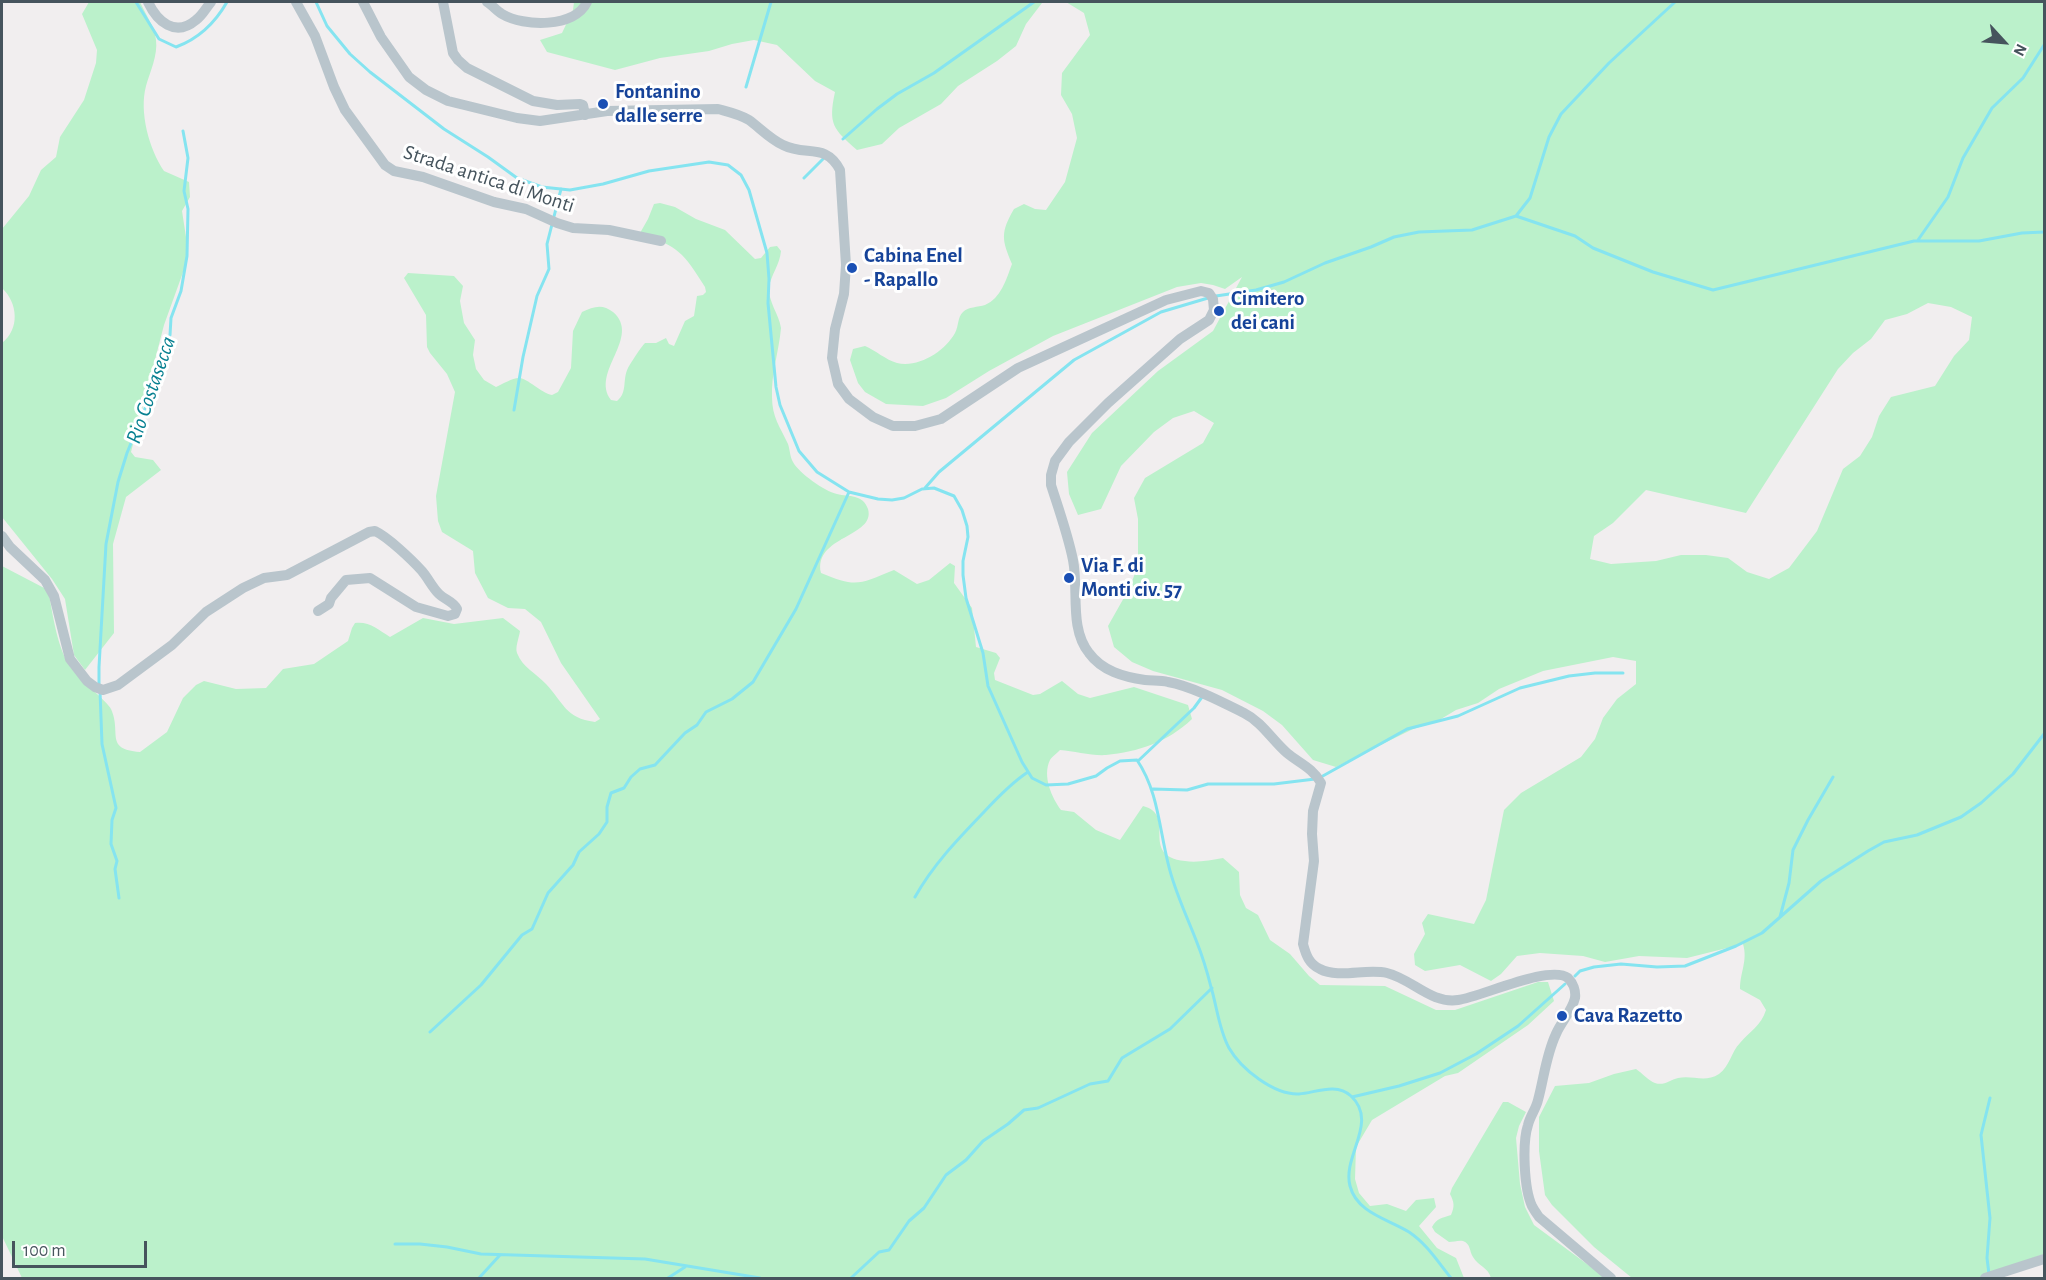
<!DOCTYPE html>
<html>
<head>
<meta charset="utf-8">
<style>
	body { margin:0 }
	#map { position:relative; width:2046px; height:1280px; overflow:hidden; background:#f1eeef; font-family:"Alegreya Sans",sans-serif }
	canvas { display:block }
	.frame { position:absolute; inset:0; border:3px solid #46545d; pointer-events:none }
	.north { position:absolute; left:1974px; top:12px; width:60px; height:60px; -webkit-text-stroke:4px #fff; paint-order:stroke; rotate:116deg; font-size:16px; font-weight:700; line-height:24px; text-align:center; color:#46545d }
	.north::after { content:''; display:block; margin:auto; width:21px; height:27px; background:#46545d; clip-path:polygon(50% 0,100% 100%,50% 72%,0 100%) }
	.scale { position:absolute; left:12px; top:1241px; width:135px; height:27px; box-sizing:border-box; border:3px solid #46545d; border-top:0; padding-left:8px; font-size:18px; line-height:21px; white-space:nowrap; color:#46545d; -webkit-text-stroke:4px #fff; paint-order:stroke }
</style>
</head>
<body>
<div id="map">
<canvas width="2046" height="1280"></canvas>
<div class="frame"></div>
<div class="north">N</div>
<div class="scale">100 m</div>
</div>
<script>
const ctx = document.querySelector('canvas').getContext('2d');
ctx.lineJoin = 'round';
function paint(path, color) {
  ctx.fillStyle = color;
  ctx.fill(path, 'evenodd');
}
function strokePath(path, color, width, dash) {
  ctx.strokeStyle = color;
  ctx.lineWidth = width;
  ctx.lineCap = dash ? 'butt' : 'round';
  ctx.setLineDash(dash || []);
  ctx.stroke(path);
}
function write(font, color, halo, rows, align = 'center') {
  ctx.font = font + ' "Alegreya Sans",sans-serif';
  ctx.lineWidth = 6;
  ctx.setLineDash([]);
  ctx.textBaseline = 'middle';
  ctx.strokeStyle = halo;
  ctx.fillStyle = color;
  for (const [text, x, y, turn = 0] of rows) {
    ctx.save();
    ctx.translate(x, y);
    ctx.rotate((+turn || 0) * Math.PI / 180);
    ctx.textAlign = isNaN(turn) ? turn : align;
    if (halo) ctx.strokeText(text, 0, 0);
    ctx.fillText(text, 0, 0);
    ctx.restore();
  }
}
paint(new Path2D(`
	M 89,2 L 140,2 C 145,13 155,28 156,40 C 158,55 150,72 146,86 C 139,112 149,149 164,171 L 189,182 L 190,197 L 182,211 L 188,250 L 186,264 L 164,325 L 131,452 L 135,457 L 153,460 L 161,470 L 126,497 L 113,544 L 114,633 L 85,670 L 74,655 L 65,599 L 52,579 L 2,517 L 2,343 C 20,329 18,303 2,288 L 2,229 L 29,196 L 41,170 L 56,157 L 60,137 L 84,100 L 96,63 L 97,50 L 82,14 Z
	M 574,2 L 1055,2 L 1042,3 L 1026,24 L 1016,46 L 997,61 L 958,86 L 941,104 L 899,128 L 882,144 L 857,150 C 833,129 828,124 835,92 L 815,81 L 777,45 L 754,40 L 732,44 L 709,51 L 660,58 L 615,70 L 547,52 L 540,40 L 562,33 L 573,10 Z
	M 1066,2 L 2044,2 L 2044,1254 L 1977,1278 L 1632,1278 L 1594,1247 L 1552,1205 L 1545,1195 L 1539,1151 L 1539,1117 L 1555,1086 L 1589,1083 L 1614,1074 L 1636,1069 C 1642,1073 1649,1081 1655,1083 C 1664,1086 1670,1080 1678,1078 C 1693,1075 1705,1083 1719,1074 C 1730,1066 1731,1052 1740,1043 C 1750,1031 1761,1026 1766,1010 L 1760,1000 L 1740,989 C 1740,972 1748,961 1743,944 L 1687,958 L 1639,956 L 1605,962 L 1583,956 L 1540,953 L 1517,956 L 1501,974 L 1491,981 L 1460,965 L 1425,971 L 1415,965 L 1414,954 L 1425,934 L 1422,923 L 1428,914 L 1474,924 L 1486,900 L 1504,810 L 1521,793 L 1581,757 L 1595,739 L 1603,718 L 1617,699 L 1636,684 L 1636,661 L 1613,657 L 1543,671 L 1499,689 L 1478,703 L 1456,710 L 1436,722 L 1413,729 L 1336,767 L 1313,760 L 1282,725 L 1263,711 L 1222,690 L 1153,671 L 1132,662 L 1114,647 L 1108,626 L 1130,587 L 1138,565 L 1138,519 L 1134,498 L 1145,478 L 1203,443 L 1214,423 L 1194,411 L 1173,418 L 1154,432 L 1121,466 L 1101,509 L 1078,515 L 1069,494 L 1067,472 L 1092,433 L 1158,371 L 1213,331 L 1242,277 L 1225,289 L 1213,285 L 1201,283 L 1177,287 L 1053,336 L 989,371 L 946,398 L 923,406 L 886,404 L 865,392 L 858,383 L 850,360 L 853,349 L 865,346 C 875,350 886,360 897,363 C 919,368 945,351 955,333 C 959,326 957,318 963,312 C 968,307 978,307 985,305 C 1001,298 1006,280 1012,264 C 1002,240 1000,233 1014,209 L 1024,204 L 1035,209 L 1046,210 L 1065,182 L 1077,138 L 1072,114 L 1061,95 L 1062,73 L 1090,35 L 1084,13 ZM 1928,303 L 1951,307 L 1972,317 L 1969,340 L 1954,356 L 1935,386 L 1891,397 L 1879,416 L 1872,437 L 1860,456 L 1843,469 L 1817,531 L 1789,568 L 1769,579 L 1747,572 L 1728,558 L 1706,555 L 1681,555 L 1656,561 L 1611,564 L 1590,559 L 1594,536 L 1613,523 L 1646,490 L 1746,513 L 1838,369 L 1853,353 L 1871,339 L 1885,320 L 1907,314 Z
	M 660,203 L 675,207 L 696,219 L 725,230 L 755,259 L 761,258 L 770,247 L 777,246 L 781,251 C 780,264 771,275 769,287 C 768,302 779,314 781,328 C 779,351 771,374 772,397 C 772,417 780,427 788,444 C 790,450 790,457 793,462 C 799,473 824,491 837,494 C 849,497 863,494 868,509 C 876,537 813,536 821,573 C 857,588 859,584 894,570 L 917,584 L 929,580 L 950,563 L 955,566 L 954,583 L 972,608 L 976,647 L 996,653 L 1000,658 L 994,673 L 995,680 L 1033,695 L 1040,694 L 1062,681 L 1078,694 L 1090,698 L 1134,687 L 1188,705 L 1192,719 C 1168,742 1138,752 1106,755 C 1092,756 1074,751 1060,750 C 1057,753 1052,757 1050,760 C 1042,776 1052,798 1061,810 L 1074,812 L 1096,830 L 1120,840 L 1143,806 C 1178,815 1138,856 1185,861 C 1197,863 1211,860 1223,858 L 1239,872 L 1240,895 L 1246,908 L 1258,915 L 1270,940 L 1290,954 L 1309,976 L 1320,985 L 1385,986 L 1436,1010 L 1455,1010 L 1538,982 L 1548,982 L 1554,1001 L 1528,1025 L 1458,1073 L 1445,1076 L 1372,1120 L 1356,1147 L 1355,1179 L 1359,1193 L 1370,1206 L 1387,1204 L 1406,1211 L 1416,1200 L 1434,1198 L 1436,1207 L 1419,1226 L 1437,1248 L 1456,1258 L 1464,1278 L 22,1278 L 2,1236 L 2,566 L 48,590 C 53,614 57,650 72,669 C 80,680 107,701 111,709 C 122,733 104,749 140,752 L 167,732 L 183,698 L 196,685 L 204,681 L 236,689 L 266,688 L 283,669 L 314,664 L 348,641 L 352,628 L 355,623 C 369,621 379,630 390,637 L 423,618 L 454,624 L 503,618 L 520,631 C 519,638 515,647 517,653 C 523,668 536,673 546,684 C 564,703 565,718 595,722 L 600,719 L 561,663 L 541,622 L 525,609 L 508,608 L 488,598 L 475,573 L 473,551 L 442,532 L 438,521 L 436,496 L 455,392 L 447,374 L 430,353 L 427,347 L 426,315 L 404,278 L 408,273 L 454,276 L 463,286 L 460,301 L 464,323 L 475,340 L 473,355 L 476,369 L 484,380 L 496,387 C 503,384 512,378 519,378 C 526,377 541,393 552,395 L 558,392 L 571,368 L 573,331 L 582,312 C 593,307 602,303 613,312 C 642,337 590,372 611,400 L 617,401 C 628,392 622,380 628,368 C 630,364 641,347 645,343 L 656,343 L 666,338 L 669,344 L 674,346 L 685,321 L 694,316 L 697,296 L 703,295 L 706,292 L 705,287 C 683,252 679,247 640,233 L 648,219 L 654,204 Z
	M 1503,1102 L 1508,1102 L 1526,1112 L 1519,1126 L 1516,1138 L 1520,1184 L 1525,1207 L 1534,1225 L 1606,1278 L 1491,1278 C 1488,1267 1478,1266 1473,1257 C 1469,1251 1471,1244 1463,1241 C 1459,1240 1453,1242 1449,1242 L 1435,1232 L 1432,1227 C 1437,1218 1442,1218 1451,1215 C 1455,1206 1454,1202 1450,1194 L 1452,1188 Z`), '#bbf1cb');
strokePath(new Path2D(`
	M 136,2 L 159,39 L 176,47 C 198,39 215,23 227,2
	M 316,2 L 327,26 L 350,54 L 370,72 L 444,129 L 488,157 L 517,178 L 542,187 L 570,190 L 603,184 L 649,171 L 709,162 L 728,165 L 741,175 L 749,190 L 767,253 L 769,279 L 768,303 L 776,387 L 780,405 L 799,451 L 817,472 L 849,492 L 878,499 L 892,500 L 904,498 L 922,489 L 934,488 L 954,496 L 962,510 L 967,526 L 968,537 L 963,561 L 963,575 L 966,598 L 983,653 L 988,686 L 1022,762 L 1032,778 L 1046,785 L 1068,784 L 1096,776 L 1107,768 L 1120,761 L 1137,760 C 1158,791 1159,827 1168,863 C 1174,890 1186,914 1196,940 C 1202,955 1207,971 1211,987 C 1217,1007 1219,1030 1229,1048 C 1241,1069 1274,1095 1299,1094 C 1315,1093 1336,1082 1351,1096 C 1379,1122 1342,1156 1350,1186 C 1357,1213 1388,1219 1409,1232 C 1427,1244 1438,1262 1451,1278
	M 746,87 L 771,2
	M 843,139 L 877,109 L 897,94 L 934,73 L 1034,2
	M 804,178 L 823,159
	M 1516,216 L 1575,236 L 1593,248 L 1653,272 L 1713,290 L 1914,241 L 1979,241 L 2022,233 L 2044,232
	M 1918,240 L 1948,197 L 1963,158 L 1992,108 L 2023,78 L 2044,45
	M 1216,296 L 1256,290 L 1284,282 L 1325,263 L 1371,247 L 1394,237 L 1419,232 L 1472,230 L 1516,216 L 1530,198 L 1549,137 L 1561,114 L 1609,63 L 1675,2
	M 514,410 L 523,357 L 537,296 L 549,269 L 547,244 L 561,189
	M 925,488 L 939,472 L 1074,360 L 1161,312 L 1208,298
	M 99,684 L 99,667 L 106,544 L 118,482 L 127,453 L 146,406 L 158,384 L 158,364 L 170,335 L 171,318 L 181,291 L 187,256 L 188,209 L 184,191 L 188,158 L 183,131
	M 100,691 L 102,744 L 116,808 L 112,820 L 111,844 L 117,861 L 115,869 L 119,898
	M 1138,761 L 1194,708 L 1202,697
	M 1321,777 L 1407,729 L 1458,716 L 1520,688 L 1569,676 L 1595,673 L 1623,673
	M 1153,789 L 1187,790 L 1208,784 L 1274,784 L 1315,779
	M 915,897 C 933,865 957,840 983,813 C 996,799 1011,783 1028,772
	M 1780,917 L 1789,883 L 1793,850 L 1808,820 L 1833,777
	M 1575,976 L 1580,971 L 1594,967 L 1621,964 L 1657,967 L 1685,966 L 1736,946 L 1762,933 L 1821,881 L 1868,851 L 1884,842 L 1917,835 L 1961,817 L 1981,803 L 2013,774 L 2044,734
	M 430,1032 L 481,985 L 522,935 L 532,929 L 548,893 L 573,865 L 579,852 L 599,834 L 607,822 L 607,807 L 611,793 L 624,788 L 631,777 L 640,769 L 655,765 L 685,733 L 697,725 L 706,712 L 732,699 L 753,682 L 796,609 L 849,492
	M 1352,1097 L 1399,1086 L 1440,1073 L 1476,1054 L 1518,1026 L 1565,984
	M 395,1244 L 420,1244 L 447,1247 L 481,1254 L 645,1259 L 760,1278
	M 1989,1274 L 1987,1258 L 1990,1218 L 1981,1135 L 1990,1098
	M 479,1278 L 500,1255
	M 668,1278 L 685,1267
	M 851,1278 L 879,1252 L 889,1250 L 909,1221 L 924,1208 L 946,1175 L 966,1160 L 983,1141 L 1008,1124 L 1024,1110 L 1038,1108 L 1090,1084 L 1108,1081 L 1122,1058 L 1170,1029 L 1212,988`), '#85e4f0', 3);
strokePath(new Path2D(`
	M 148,2 C 157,21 175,38 196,20 C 202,16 206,8 211,2
	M 296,2 L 315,36 L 334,87 L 345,110 L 385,165 L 394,171 L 423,177 L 494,202 L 526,209 L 557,223 L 573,228 L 609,230 L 661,241
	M 363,2 L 381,37 L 409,77 L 426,90 L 448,101 L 517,118 L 540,121 L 607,111 L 718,109 C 729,112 739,114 749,120 C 760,128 770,139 783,145 C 806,157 825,142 840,170 L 846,265 L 844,294 L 835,329 L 832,358 L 838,384 L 849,399 L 873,417 L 893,426 L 915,426 L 941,419 L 1018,368 L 1166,300 L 1201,291 L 1209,293 L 1213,299 L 1214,310 L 1209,320 L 1180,339 L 1108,403 L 1069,442 L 1055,461 L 1051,475 L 1051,485 C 1059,510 1068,535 1073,560 C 1079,590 1069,628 1089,653 C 1102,671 1124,677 1145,680 C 1152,681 1160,680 1168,682 C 1191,686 1222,702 1244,713 C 1262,722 1272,740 1287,753 C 1299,763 1313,768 1321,783 L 1313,811 L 1312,834 L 1314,861 L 1303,944 C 1306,955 1309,964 1320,969 C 1339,979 1366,968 1387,973 C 1412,979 1431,1004 1458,1000 C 1481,997 1550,964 1568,978 C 1573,983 1576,991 1575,998 C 1572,1011 1561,1022 1556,1034 C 1546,1055 1544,1078 1538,1100 C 1536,1109 1530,1116 1528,1125 C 1522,1143 1524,1189 1532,1206 C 1534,1210 1537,1214 1539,1217 L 1611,1278
	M 443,2 L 453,53 L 458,60 L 467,68 L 533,101 L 557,105 L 580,104 L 583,105 L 585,115
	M 487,2 C 492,5 497,11 502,14 C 524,27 575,28 587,2
	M 2,536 L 10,547 L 45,580 L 54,596 L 70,659 L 87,681 L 95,687 L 103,690 L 118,685 L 172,645 L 206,612 L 243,588 L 264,578 L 287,575 L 369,532 L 375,531 C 388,537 412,560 422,571 C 428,578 432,587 439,594 C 445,600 453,601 457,609 L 455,614 L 448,616 L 416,607 L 370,578 L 346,580 L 331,598 L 329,604 L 318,611
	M 1985,1278 L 2044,1259`), '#b9c5cc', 10);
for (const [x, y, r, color] of [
	[603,104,6,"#1a4fb4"],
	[852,268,6,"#1a4fb4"],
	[1219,311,6,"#1a4fb4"],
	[1069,578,6,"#1a4fb4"],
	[1562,1016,6,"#1a4fb4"]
]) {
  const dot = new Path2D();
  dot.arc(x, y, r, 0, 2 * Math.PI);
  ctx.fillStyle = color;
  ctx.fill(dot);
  strokePath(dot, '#fff', 2);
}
write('bold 21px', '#164399', '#fff', [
	["Fontanino",615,92],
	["dalle serre",615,116],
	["Cabina Enel",864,256],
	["- Rapallo",864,280],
	["Cimitero",1231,299],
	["dei cani",1231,323],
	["Via F. di",1081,566],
	["Monti civ. 57",1081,590],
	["Cava Razetto",1574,1016]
], 'left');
write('21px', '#46545d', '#fff', [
	["Strada antica di Monti",489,179,18]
]);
write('italic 22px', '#078091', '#fff', [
	["Rio Costasecca",151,390,-71]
]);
</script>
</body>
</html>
